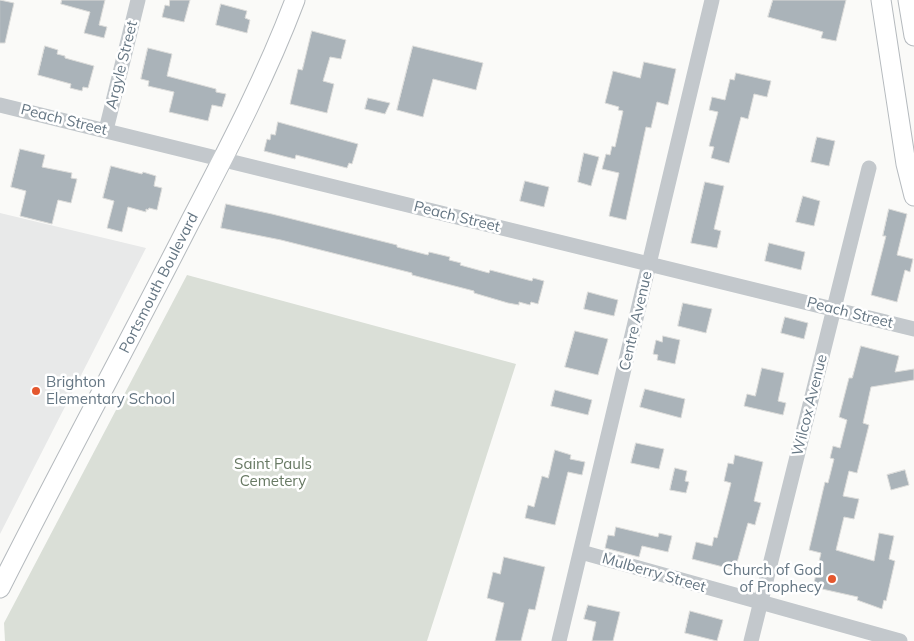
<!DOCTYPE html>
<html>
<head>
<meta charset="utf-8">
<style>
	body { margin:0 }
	canvas { display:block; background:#fafaf8 }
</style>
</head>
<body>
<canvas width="914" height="641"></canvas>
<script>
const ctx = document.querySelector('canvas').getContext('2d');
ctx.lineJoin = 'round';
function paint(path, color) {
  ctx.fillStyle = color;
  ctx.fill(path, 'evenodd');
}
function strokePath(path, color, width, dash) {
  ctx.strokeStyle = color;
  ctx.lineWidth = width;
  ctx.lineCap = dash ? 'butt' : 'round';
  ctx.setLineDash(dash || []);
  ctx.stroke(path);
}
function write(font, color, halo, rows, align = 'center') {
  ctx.font = font + ' Mulish,sans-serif';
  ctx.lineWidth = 5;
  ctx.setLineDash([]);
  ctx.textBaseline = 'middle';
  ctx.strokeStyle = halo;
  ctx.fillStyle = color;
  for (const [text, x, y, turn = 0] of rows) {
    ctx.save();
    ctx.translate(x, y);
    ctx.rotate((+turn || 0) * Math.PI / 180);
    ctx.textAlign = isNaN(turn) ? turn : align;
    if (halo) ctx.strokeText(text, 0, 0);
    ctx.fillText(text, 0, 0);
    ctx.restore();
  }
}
paint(new Path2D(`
	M 0,213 L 146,248 L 0,534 Z`), '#e8e9e9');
paint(new Path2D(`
	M 187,275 L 516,364 L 427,641 L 5,641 L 4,623 Z`), '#dadfd7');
const building = new Path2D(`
	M 0,0 L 14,3 L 5,43 L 0,43 Z
	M 62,0 L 105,0 L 99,25 L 107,27 L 104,38 L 84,33 L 90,12 L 61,4 Z
	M 170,0 L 190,0 L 184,22 L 162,17 L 165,5 L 169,6 Z
	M 773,0 L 846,0 L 836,41 L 821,38 L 823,32 L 768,17 Z
	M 221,4 L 247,11 L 245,18 L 250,20 L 247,33 L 216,25 Z
	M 312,31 L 346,40 L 341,59 L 330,57 L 323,81 L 334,84 L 327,113 L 290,104 L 298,69 L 302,70 Z
	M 45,46 L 58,50 L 57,54 L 65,56 L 65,58 L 94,66 L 88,88 L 83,87 L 82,91 L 70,88 L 71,84 L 38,75 Z
	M 413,46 L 483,63 L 476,90 L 433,79 L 423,117 L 397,110 Z
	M 148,48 L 172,54 L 167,76 L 216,89 L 216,92 L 226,94 L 222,107 L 212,105 L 208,121 L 169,112 L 174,92 L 148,86 L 149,81 L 141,79 Z
	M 644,62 L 676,69 L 668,105 L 657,102 L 651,128 L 646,127 L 626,220 L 609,216 L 619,173 L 602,169 L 606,154 L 610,155 L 612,146 L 615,147 L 623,111 L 618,110 L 619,107 L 605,103 L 613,71 L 640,78 Z
	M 736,73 L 771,81 L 767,97 L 754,94 L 748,119 L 741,117 L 729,163 L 711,158 L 714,147 L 709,146 L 718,112 L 709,110 L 712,97 L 725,100 L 730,79 L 734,80 Z
	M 368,98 L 390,103 L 385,114 L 365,109 Z
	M 278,122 L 358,144 L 352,164 L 349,163 L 347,168 L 296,155 L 295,159 L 264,151 L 267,139 L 270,140 L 271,134 L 275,135 Z
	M 817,137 L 835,141 L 829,166 L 811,162 Z
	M 20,149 L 45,155 L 42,167 L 72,173 L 71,178 L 77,179 L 71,203 L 58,200 L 52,224 L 20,216 L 26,191 L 11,187 Z
	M 584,153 L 599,157 L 591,186 L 578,182 Z
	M 111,166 L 142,174 L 143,172 L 156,176 L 154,186 L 162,188 L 157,210 L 149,208 L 148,210 L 146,209 L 146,212 L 128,207 L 122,232 L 107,228 L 114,201 L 103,198 Z
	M 525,181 L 549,187 L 544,207 L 520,201 Z
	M 705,182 L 724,186 L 714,229 L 721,231 L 717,248 L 691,243 Z
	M 803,196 L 820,201 L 814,226 L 796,222 Z
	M 226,204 L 272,214 L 397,245 L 397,247 L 428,255 L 429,252 L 450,257 L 449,260 L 461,263 L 460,265 L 489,273 L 490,270 L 532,281 L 533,278 L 544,281 L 538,304 L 531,302 L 530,305 L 519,302 L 519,305 L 508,303 L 474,293 L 474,291 L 412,275 L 412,273 L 281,240 L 221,228 Z
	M 889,209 L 907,214 L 897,255 L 913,259 L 910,272 L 905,270 L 897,302 L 871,295 L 886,236 L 883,236 Z
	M 769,243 L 805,252 L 801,270 L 765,261 Z
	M 588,292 L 618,300 L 614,316 L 584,309 Z
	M 683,303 L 712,309 L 706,333 L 678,326 Z
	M 785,317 L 808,323 L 804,339 L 781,333 Z
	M 575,331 L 608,339 L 598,375 L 565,367 Z
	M 663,336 L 680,340 L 675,364 L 657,360 L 658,355 L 653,354 L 656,340 L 662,342 Z
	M 861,346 L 899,356 L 895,372 L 914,369 L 914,380 L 871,387 L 863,423 L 869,425 L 857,473 L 849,471 L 843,496 L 859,499 L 854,519 L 844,517 L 836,550 L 874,561 L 879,533 L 894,536 L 889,559 L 895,561 L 886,601 L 884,600 L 882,609 L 857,600 L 858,597 L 813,587 L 821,553 L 809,550 L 825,482 L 828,483 L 834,459 L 830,458 L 833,446 L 840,448 L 847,420 L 839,417 L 849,378 L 852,378 Z
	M 762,368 L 784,373 L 778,401 L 786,403 L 783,415 L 744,406 L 747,394 L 755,396 Z
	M 645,389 L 685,399 L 681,418 L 640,407 Z
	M 555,390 L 592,400 L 588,415 L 551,406 Z
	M 636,443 L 664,449 L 659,469 L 631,463 Z
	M 555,450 L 571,455 L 570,459 L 585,462 L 582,475 L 568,472 L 555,525 L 525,518 L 528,505 L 534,507 L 542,476 L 548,478 Z
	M 735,455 L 763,462 L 754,501 L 761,503 L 757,517 L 755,525 L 748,523 L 735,570 L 692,559 L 696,542 L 712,546 L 714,537 L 717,538 L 731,483 L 724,481 L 728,463 L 733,464 Z
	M 675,468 L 687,471 L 685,481 L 689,482 L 686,493 L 670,490 Z
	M 905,470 L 909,485 L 891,490 L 887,475 Z
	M 616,527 L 658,537 L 659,533 L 672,536 L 668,552 L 642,546 L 639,557 L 605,548 L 608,535 L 614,536 Z
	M 504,557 L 545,567 L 535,610 L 529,609 L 521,641 L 495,641 L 504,603 L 487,598 L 493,572 L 500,574 Z
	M 588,605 L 620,612 L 613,641 L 592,641 L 596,622 L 584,619 Z
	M 690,611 L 723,620 L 717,641 L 685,633 Z`);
paint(building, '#aab3b9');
strokePath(building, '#dcdcda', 1);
const major = new Path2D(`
	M 881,0 L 906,164 L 914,196
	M 908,0 L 914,36
	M 0,588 C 62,465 128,344 190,222 C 228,149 266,77 295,0`);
strokePath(major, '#b5babe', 21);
strokePath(new Path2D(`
	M 0,105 L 914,329
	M 106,130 L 138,0
	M 581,552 L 900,641
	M 559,641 L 712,0
	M 751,641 L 869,168`), '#c3c8cc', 15);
strokePath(major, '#fff', 19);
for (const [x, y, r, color] of [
	[36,391,5,"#e4572e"],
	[832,579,5,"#e4572e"]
]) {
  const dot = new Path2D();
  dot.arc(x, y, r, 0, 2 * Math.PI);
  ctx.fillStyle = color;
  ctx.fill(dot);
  strokePath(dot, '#fff', 2);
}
write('15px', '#657683', '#fff', [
	["Argyle Street",122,65,-76],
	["Peach Street",64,120,14],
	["Peach Street",457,217,14],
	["Portsmouth Boulevard",159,283,-63],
	["Peach Street",850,313,14],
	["Centre Avenue",636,321,-77],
	["Wilcox Avenue",810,405,-76],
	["Mulberry Street",654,573,16]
]);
write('15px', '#657683', '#fff', [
	["Brighton",46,382],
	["Elementary School",46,399],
	["Church of God",822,570,"right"],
	["of Prophecy",822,587,"right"]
], 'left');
write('15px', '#687a64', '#fff', [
	["Saint Pauls",273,464],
	["Cemetery",273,481]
]);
</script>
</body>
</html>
